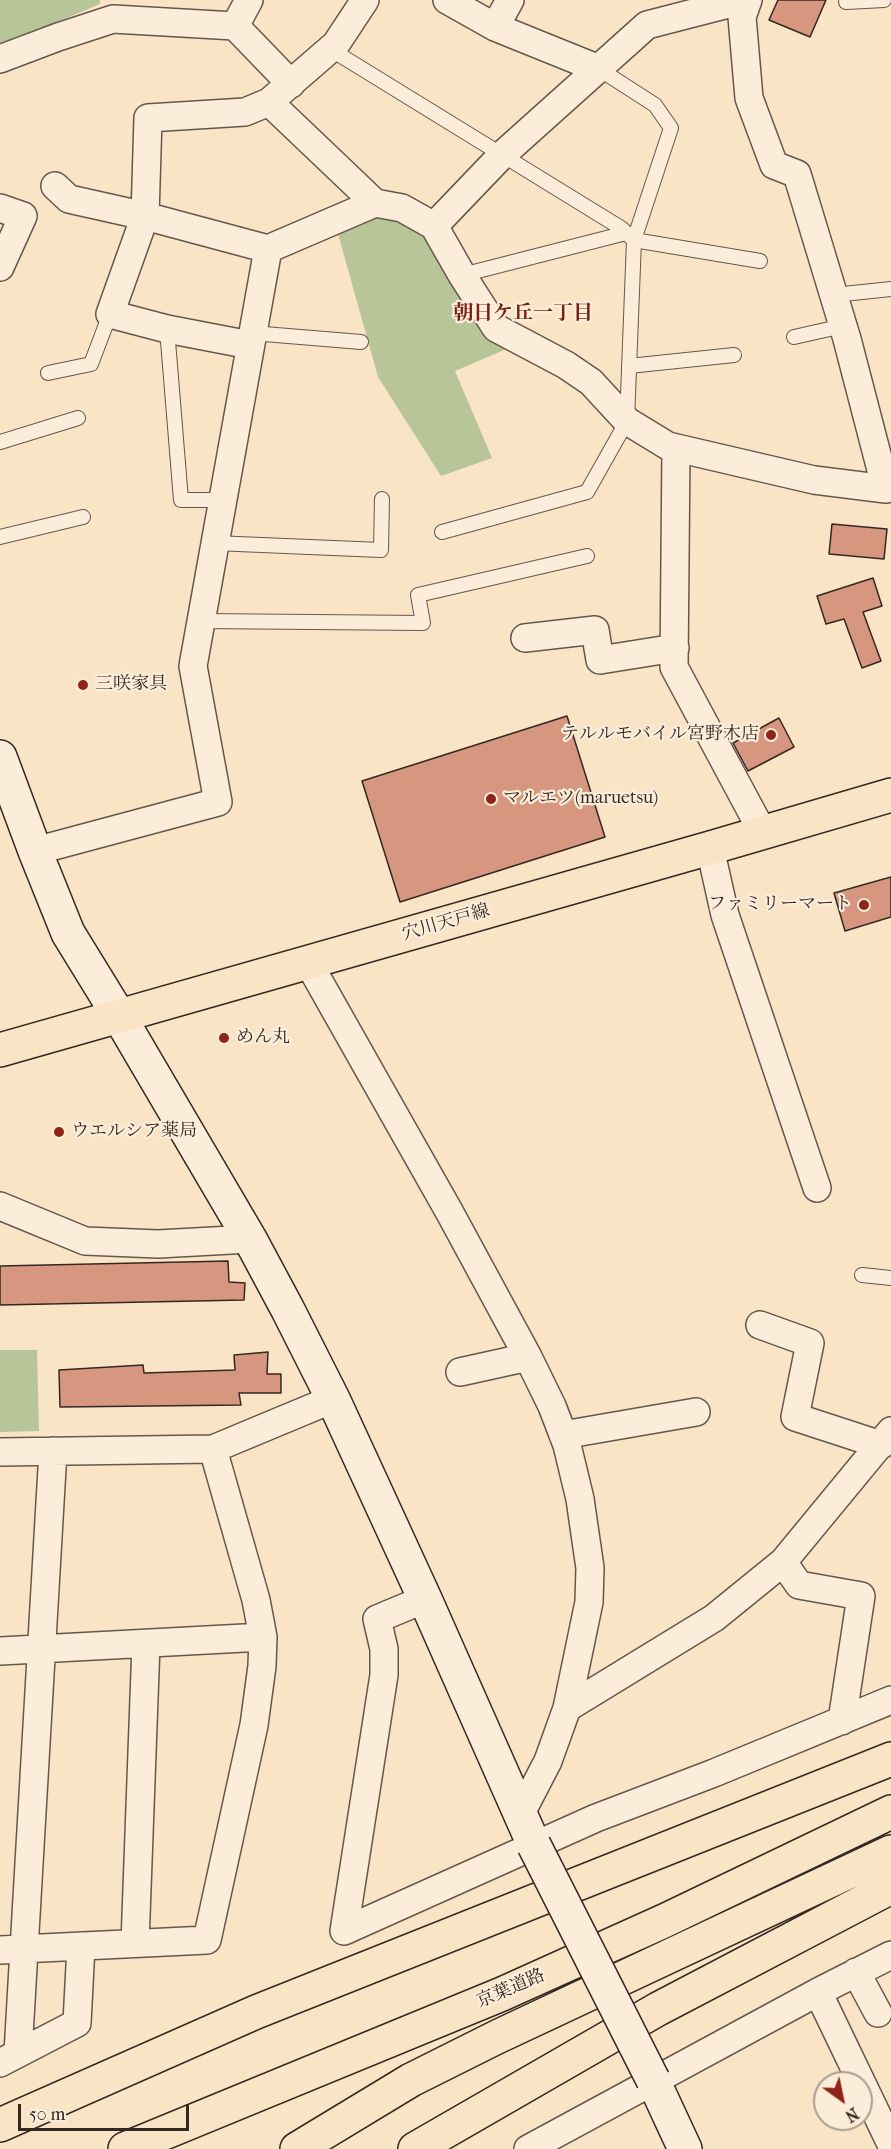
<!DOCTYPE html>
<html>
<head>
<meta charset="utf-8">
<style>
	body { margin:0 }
	#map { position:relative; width:891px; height:2149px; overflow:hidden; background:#f9e4c6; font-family:"IM FELL French Canon",serif }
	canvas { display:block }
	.north { position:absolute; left:813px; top:2071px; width:60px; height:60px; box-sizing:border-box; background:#fbedda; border:2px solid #ab9e90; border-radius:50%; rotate:147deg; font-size:16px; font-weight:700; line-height:24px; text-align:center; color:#342822 }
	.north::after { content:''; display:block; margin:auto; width:21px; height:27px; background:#8f2418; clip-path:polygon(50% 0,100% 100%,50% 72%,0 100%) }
	.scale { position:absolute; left:18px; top:2104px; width:171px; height:27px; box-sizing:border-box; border:3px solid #342822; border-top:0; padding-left:8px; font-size:18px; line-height:21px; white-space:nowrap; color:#342822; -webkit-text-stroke:4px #fbedda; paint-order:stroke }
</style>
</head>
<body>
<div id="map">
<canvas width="891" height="2149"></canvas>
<div class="north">N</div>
<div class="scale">50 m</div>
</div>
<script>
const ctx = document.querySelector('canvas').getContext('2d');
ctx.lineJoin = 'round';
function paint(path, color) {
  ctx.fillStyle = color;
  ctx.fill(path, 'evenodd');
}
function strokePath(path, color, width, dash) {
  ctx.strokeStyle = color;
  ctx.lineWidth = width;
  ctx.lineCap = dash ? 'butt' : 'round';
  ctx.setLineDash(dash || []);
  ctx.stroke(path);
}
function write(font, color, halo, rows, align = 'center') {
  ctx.font = font + ' "IM FELL French Canon","Noto Serif JP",serif';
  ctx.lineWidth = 4.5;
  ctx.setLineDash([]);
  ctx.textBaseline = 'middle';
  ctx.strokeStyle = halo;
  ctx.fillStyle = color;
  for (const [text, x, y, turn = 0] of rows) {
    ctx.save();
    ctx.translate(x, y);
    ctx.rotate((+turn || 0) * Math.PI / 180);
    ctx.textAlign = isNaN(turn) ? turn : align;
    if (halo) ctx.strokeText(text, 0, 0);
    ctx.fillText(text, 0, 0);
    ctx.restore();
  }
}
paint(new Path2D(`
	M 0,0 L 100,0 L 100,4 L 0,46 Z
	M 379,212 L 426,230 L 516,345 L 455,371 L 492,458 L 441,476 L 378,377 L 337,230 Z
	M 0,1350 L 37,1350 L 39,1431 L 0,1432 Z`), '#b8c599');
const building = new Path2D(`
	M 778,0 L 826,0 L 810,37 L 769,20 Z
	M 832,524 L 887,529 L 884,559 L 829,554 Z
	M 873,578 L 882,606 L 863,612 L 881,661 L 862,668 L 844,619 L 826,624 L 817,596 Z
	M 567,716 L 605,837 L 400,902 L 362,781 Z
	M 779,718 L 794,747 L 748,771 L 733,743 Z
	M 891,877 L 891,917 L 845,931 L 834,893 Z
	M 228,1261 L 229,1282 L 245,1283 L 244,1300 L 0,1305 L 0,1266 Z
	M 268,1352 L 267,1374 L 281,1374 L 281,1393 L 239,1393 L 241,1405 L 60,1407 L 59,1370 L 143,1365 L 144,1373 L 235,1370 L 234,1355 Z`);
paint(building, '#d6967f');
strokePath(building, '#342822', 1.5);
const lane = new Path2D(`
	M 846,2 L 884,0
	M 330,49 L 621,228 L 634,240 L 760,261
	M 462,275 L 626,233
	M 834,295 L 891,289
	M 167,329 L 181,500 L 222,500
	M 252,333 L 361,342
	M 794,337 L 843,326
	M 629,366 L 734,355
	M 48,373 L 91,364 L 110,314
	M 0,442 L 78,418
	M 442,532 L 587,492 L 627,421 L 634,240 L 671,128 L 655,105 L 599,69
	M 0,537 L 83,517
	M 214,543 L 381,550 L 382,499
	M 200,621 L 423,623 L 418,595 L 587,556
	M 862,1275 L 891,1278`);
const street = new Path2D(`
	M 447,0 L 495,27 L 599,69
	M 748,0 L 742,17 L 749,98 L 774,165 L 797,174 L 847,339 L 886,489
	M 235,26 L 249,0
	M 495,27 L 510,0
	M 0,59 L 58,37 L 113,19 L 235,26 L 291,84
	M 269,102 L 375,203
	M 55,186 L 69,199 L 145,216 L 268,249 L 375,203 L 402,208 L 434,226 L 462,275 L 496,328 L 566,365 L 591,382 L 627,421 L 668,446 L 814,480 L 886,489 L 891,488
	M 0,208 L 23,216 L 0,267
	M 434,226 L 502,155 L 647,25 L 744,0
	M 250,345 L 167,329 L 110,314 L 145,216 L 148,118 L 245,112 L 269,102 L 336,44 L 365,0
	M 676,448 L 674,667 L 763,833
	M 525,638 L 595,630 L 600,660 L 675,648
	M 710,848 L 725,915 L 817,1188
	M 35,851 L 218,802 L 193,666 L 268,249
	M 308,962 L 450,1213 L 528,1357 L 552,1406 L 567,1445 L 580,1499 L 590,1568 L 589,1602 L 567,1708 L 548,1761 L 520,1815
	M 0,1206 L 85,1241 L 158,1244 L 250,1239
	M 760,1325 L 810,1343 L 795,1417 L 881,1445
	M 460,1372 L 528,1357
	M 563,1435 L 696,1412
	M 0,1452 L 213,1449 L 333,1399
	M 783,1562 L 799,1585 L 861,1596 L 842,1721
	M 425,1599 L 377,1619 L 384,1649 L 384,1675 L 344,1931 L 596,1818 L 714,1773 L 891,1700
	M 0,1651 L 263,1637
	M 567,1708 L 714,1618 L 783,1562 L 891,1431
	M 135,1943 L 146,1644
	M 0,1950 L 207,1940 L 254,1725 L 262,1666 L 263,1637 L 256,1600 L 213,1449
	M 856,1972 L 878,2013
	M 818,1992 L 891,2144
	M 18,2053 L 53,1451
	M 0,2063 L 77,2023 L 81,1946
	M 528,2149 L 818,1992 L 891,1955`);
const secondary = new Path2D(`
	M 0,757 L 35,851 L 68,933 L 119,1016 L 250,1239 L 288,1310 L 333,1399 L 425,1599 L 534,1845
	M 653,2080 L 685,2149`);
const primary = new Path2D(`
	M 0,1050 L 710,848 L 891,795`);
const highway = new Path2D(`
	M 0,2125 L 256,2012 L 891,1759
	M 125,2149 L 502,1994 L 664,1921 L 891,1812
	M 297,2149 L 411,2080 L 497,2037 L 891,1852
	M 415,2149 L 658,2009 L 891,1887`);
strokePath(lane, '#65574b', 16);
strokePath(street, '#65574b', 30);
strokePath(secondary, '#342822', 36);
strokePath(primary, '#342822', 36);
strokePath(highway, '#342822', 36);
strokePath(lane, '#fbedda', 14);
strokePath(street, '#fbedda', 27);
strokePath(secondary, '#fbedda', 33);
strokePath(primary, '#f9e4c6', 33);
strokePath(highway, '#f9e4c6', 33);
const secondaryBridge = new Path2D(`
	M 534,1845 L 653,2080`);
strokePath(secondaryBridge, '#342822', 36, []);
strokePath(secondaryBridge, '#fbedda', 33);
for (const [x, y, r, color] of [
	[83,685,6,"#8f2418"],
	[771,735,6,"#8f2418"],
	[491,799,6,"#8f2418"],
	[864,905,6,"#8f2418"],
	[224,1038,6,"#8f2418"],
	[59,1132,6,"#8f2418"]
]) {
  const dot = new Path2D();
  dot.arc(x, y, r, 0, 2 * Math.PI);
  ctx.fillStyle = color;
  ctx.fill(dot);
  strokePath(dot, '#fbedda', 2);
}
write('18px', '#342822', '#fbedda', [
	["三咲家具",95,685],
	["テルルモバイル宮野木店",759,735,"right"],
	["マルエツ(maruetsu)",503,799],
	["ファミリーマート",852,905,"right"],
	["めん丸",236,1038],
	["ウエルシア薬局",71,1132]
], 'left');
write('18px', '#342822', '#fbedda', [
	["穴川天戸線",446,923,-16],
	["京葉道路",511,1989,-23]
]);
write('bold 20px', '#7a1f14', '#fbedda', [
	["朝日ケ丘一丁目",523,314]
]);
</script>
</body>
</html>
